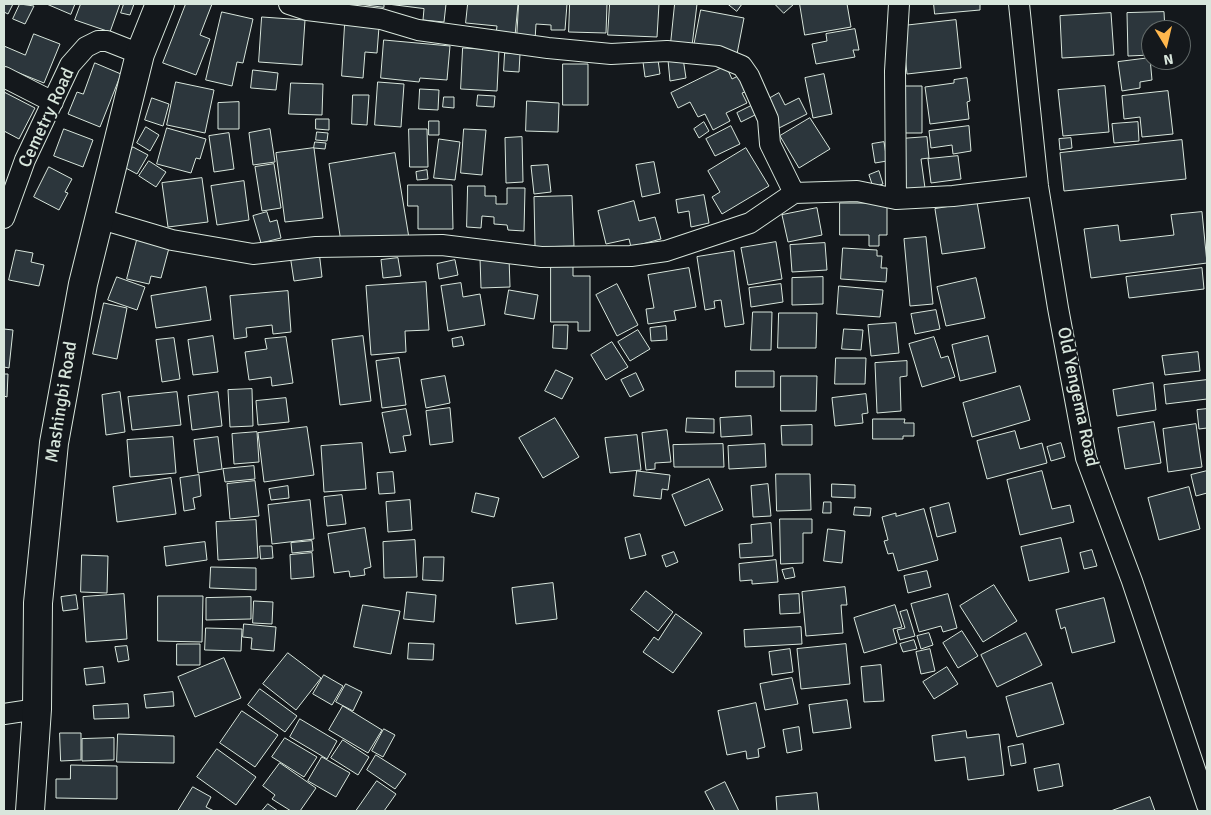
<!DOCTYPE html>
<html>
<head>
<meta charset="utf-8">
<style>
	body { margin:0 }
	#map { position:relative; width:1211px; height:815px; overflow:hidden; background:#14181c; font-family:Signika,sans-serif }
	canvas { display:block }
	.frame { position:absolute; inset:0; border:5px solid #d8e6dc; pointer-events:none }
	.north { position:absolute; left:1141px; top:20px; width:50px; height:50px; box-sizing:border-box; background:#14181c; border:1px solid #626a69; border-radius:50%; rotate:171deg; font-size:14px; font-weight:700; line-height:20px; text-align:center; color:#d8e6dc }
	.north::after { content:''; display:block; margin:auto; width:18px; height:22px; background:#ffb74d; clip-path:polygon(50% 0,100% 100%,50% 72%,0 100%) }
</style>
</head>
<body>
<div id="map">
<canvas width="1211" height="815"></canvas>
<div class="frame"></div>
<div class="north">N</div>
</div>
<script>
const ctx = document.querySelector('canvas').getContext('2d');
ctx.lineJoin = 'round';
function paint(path, color) {
  ctx.fillStyle = color;
  ctx.fill(path, 'evenodd');
}
function strokePath(path, color, width, dash) {
  ctx.strokeStyle = color;
  ctx.lineWidth = width;
  ctx.lineCap = dash ? 'butt' : 'round';
  ctx.setLineDash(dash || []);
  ctx.stroke(path);
}
function write(font, color, halo, rows, align = 'center') {
  ctx.font = font + ' Signika,sans-serif';
  ctx.lineWidth = 4;
  ctx.setLineDash([]);
  ctx.textBaseline = 'middle';
  ctx.strokeStyle = halo;
  ctx.fillStyle = color;
  for (const [text, x, y, turn = 0] of rows) {
    ctx.save();
    ctx.translate(x, y);
    ctx.rotate((+turn || 0) * Math.PI / 180);
    ctx.textAlign = isNaN(turn) ? turn : align;
    if (halo) ctx.strokeText(text, 0, 0);
    ctx.fillText(text, 0, 0);
    ctx.restore();
  }
}
const building = new Path2D(`
	M 4,4 L 13,4 L 8,14 L 4,12 Z
	M 20,4 L 34,6 L 25,24 L 13,19 Z
	M 47,4 L 75,4 L 71,14 Z
	M 81,4 L 120,4 L 110,32 L 75,20 Z
	M 124,4 L 134,4 L 130,15 L 121,13 Z
	M 186,4 L 212,4 L 200,35 L 210,39 L 196,75 L 163,63 Z
	M 359,4 L 384,4 L 384,7 Z
	M 388,4 L 446,4 L 444,22 L 423,20 L 424,9 Z
	M 468,4 L 518,4 L 515,36 L 496,34 L 497,26 L 466,23 Z
	M 519,4 L 567,4 L 565,30 L 551,30 L 551,25 L 536,24 L 535,40 L 517,38 Z
	M 570,4 L 607,4 L 606,33 L 569,32 Z
	M 610,4 L 659,4 L 657,37 L 608,35 Z
	M 675,4 L 697,4 L 692,46 L 671,43 Z
	M 728,4 L 742,4 L 737,11 Z
	M 775,4 L 794,4 L 784,13 Z
	M 800,4 L 847,4 L 851,27 L 805,35 Z
	M 934,4 L 980,4 L 980,10 L 935,14 Z
	M 701,10 L 744,18 L 737,54 L 694,46 Z
	M 222,12 L 253,19 L 243,63 L 237,62 L 232,86 L 206,80 Z
	M 1164,12 L 1165,30 L 1151,30 L 1151,55 L 1128,56 L 1127,13 Z
	M 1111,13 L 1114,55 L 1062,58 L 1060,16 Z
	M 262,17 L 305,20 L 302,65 L 259,62 Z
	M 956,20 L 961,68 L 907,74 L 902,26 Z
	M 345,24 L 379,27 L 377,53 L 365,52 L 363,78 L 342,76 Z
	M 855,29 L 859,50 L 853,50 L 855,57 L 816,64 L 812,44 L 827,41 L 826,34 Z
	M 34,34 L 60,44 L 44,83 L 4,67 L 4,46 L 25,55 Z
	M 384,40 L 450,46 L 447,80 L 420,78 L 419,82 L 381,78 Z
	M 463,48 L 499,50 L 497,91 L 461,89 Z
	M 505,53 L 520,54 L 519,72 L 504,71 Z
	M 683,58 L 686,78 L 670,81 L 668,60 Z
	M 1150,58 L 1152,80 L 1140,82 L 1140,88 L 1122,91 L 1118,62 Z
	M 658,60 L 660,74 L 645,77 L 643,62 Z
	M 95,63 L 121,74 L 100,127 L 68,114 L 77,92 L 83,94 Z
	M 563,64 L 588,64 L 588,105 L 563,105 Z
	M 726,66 L 732,79 L 740,75 L 748,91 L 742,93 L 747,103 L 726,113 L 730,121 L 713,130 L 705,114 L 698,117 L 690,102 L 678,108 L 671,93 Z
	M 253,70 L 278,73 L 276,90 L 251,88 Z
	M 824,74 L 832,114 L 813,118 L 805,78 Z
	M 967,78 L 970,101 L 967,102 L 969,119 L 930,124 L 925,87 L 954,83 L 954,80 Z
	M 176,82 L 214,90 L 205,133 L 167,125 Z
	M 378,82 L 404,84 L 401,127 L 375,125 Z
	M 291,83 L 323,84 L 322,115 L 289,114 Z
	M 901,86 L 922,86 L 922,133 L 901,133 Z
	M 1105,86 L 1109,132 L 1063,136 L 1058,90 Z
	M 420,89 L 439,90 L 438,110 L 419,109 Z
	M 1168,91 L 1173,134 L 1142,137 L 1140,117 L 1124,119 L 1122,96 Z
	M 4,92 L 35,108 L 19,139 L 4,131 Z
	M 779,93 L 785,105 L 799,98 L 807,114 L 779,128 L 765,101 Z
	M 353,95 L 369,95 L 367,125 L 352,124 Z
	M 478,95 L 495,96 L 494,107 L 477,106 Z
	M 444,97 L 454,97 L 454,108 L 443,107 Z
	M 152,98 L 169,104 L 163,126 L 145,120 Z
	M 527,101 L 559,103 L 558,132 L 526,131 Z
	M 239,102 L 239,129 L 218,129 L 218,103 Z
	M 753,105 L 757,114 L 741,122 L 737,113 Z
	M 810,118 L 830,149 L 799,168 L 780,136 Z
	M 316,119 L 329,119 L 329,130 L 316,129 Z
	M 429,121 L 439,121 L 439,135 L 429,135 Z
	M 704,122 L 709,131 L 699,138 L 694,129 Z
	M 1138,122 L 1139,141 L 1114,143 L 1112,124 Z
	M 731,126 L 740,144 L 715,156 L 706,139 Z
	M 969,126 L 971,151 L 953,154 L 952,145 L 931,148 L 929,131 Z
	M 146,127 L 159,135 L 150,151 L 137,143 Z
	M 167,128 L 206,139 L 200,159 L 196,158 L 191,173 L 157,164 Z
	M 64,129 L 93,140 L 83,167 L 54,156 Z
	M 270,129 L 275,162 L 253,165 L 249,133 Z
	M 409,129 L 427,129 L 428,167 L 410,167 Z
	M 464,129 L 486,130 L 482,175 L 461,173 Z
	M 317,132 L 328,133 L 327,141 L 316,140 Z
	M 229,133 L 234,169 L 214,172 L 209,136 Z
	M 522,137 L 523,182 L 506,183 L 505,138 Z
	M 927,137 L 929,158 L 921,159 L 925,188 L 905,190 L 900,139 Z
	M 1071,138 L 1072,148 L 1060,150 L 1059,139 Z
	M 439,139 L 460,142 L 455,180 L 434,178 Z
	M 1182,140 L 1186,179 L 1064,191 L 1060,153 Z
	M 315,142 L 326,143 L 325,149 L 314,148 Z
	M 884,142 L 887,161 L 875,163 L 872,144 Z
	M 133,147 L 148,155 L 137,174 L 122,166 Z
	M 314,148 L 323,218 L 285,222 L 276,153 Z
	M 746,148 L 769,186 L 722,214 L 712,197 L 720,192 L 708,171 Z
	M 395,153 L 409,238 L 341,242 L 329,164 Z
	M 958,156 L 961,179 L 931,183 L 928,159 Z
	M 149,161 L 166,172 L 156,187 L 139,176 Z
	M 654,162 L 660,193 L 642,197 L 636,165 Z
	M 274,164 L 281,208 L 262,211 L 255,167 Z
	M 548,165 L 551,192 L 534,194 L 531,166 Z
	M 49,167 L 72,179 L 65,192 L 68,193 L 59,210 L 34,197 Z
	M 427,170 L 428,179 L 417,180 L 416,172 Z
	M 879,171 L 883,184 L 873,187 L 869,175 Z
	M 202,178 L 208,222 L 168,227 L 162,183 Z
	M 244,181 L 249,220 L 217,225 L 211,186 Z
	M 408,185 L 452,185 L 453,229 L 418,229 L 418,206 L 408,206 Z
	M 468,186 L 485,186 L 485,196 L 496,196 L 496,204 L 507,204 L 507,188 L 525,188 L 524,231 L 508,230 L 507,225 L 494,224 L 494,217 L 482,216 L 481,228 L 467,227 Z
	M 704,195 L 709,223 L 691,227 L 689,211 L 678,213 L 676,200 Z
	M 572,196 L 574,246 L 535,247 L 534,197 Z
	M 634,201 L 639,221 L 655,217 L 661,239 L 631,247 L 629,239 L 606,244 L 598,211 Z
	M 977,202 L 985,248 L 942,254 L 935,209 Z
	M 840,203 L 887,203 L 887,235 L 879,235 L 879,246 L 869,246 L 869,235 L 840,235 Z
	M 817,208 L 822,235 L 788,242 L 782,215 Z
	M 267,212 L 270,222 L 277,220 L 281,238 L 261,243 L 253,216 Z
	M 1202,212 L 1207,263 L 1091,278 L 1084,229 L 1118,225 L 1120,241 L 1174,235 L 1171,215 Z
	M 926,237 L 933,304 L 910,306 L 904,239 Z
	M 137,240 L 169,248 L 161,278 L 151,276 L 149,284 L 127,279 Z
	M 776,242 L 782,279 L 748,285 L 741,248 Z
	M 825,243 L 827,270 L 792,272 L 790,245 Z
	M 843,248 L 877,250 L 877,256 L 882,256 L 881,268 L 887,268 L 886,282 L 841,279 Z
	M 16,250 L 33,253 L 31,262 L 44,265 L 39,286 L 9,280 Z
	M 319,251 L 322,277 L 294,281 L 290,255 Z
	M 734,251 L 744,324 L 725,327 L 721,300 L 714,301 L 715,308 L 705,310 L 697,257 Z
	M 509,257 L 510,287 L 481,288 L 480,258 Z
	M 398,258 L 401,276 L 383,278 L 381,260 Z
	M 455,260 L 458,275 L 439,279 L 437,264 Z
	M 551,264 L 573,265 L 573,276 L 590,276 L 590,331 L 578,331 L 578,322 L 551,322 Z
	M 689,268 L 696,307 L 674,311 L 676,320 L 648,324 L 646,309 L 654,308 L 648,275 Z
	M 1202,268 L 1204,289 L 1129,298 L 1126,277 Z
	M 117,277 L 145,287 L 137,310 L 108,300 Z
	M 823,277 L 823,304 L 792,305 L 792,278 Z
	M 976,278 L 985,318 L 946,326 L 937,287 Z
	M 426,282 L 429,330 L 405,331 L 406,352 L 371,355 L 366,286 Z
	M 461,283 L 463,297 L 480,294 L 485,325 L 448,331 L 441,286 Z
	M 617,284 L 638,325 L 617,336 L 596,295 Z
	M 781,284 L 783,302 L 751,307 L 749,288 Z
	M 839,286 L 883,290 L 880,317 L 837,314 Z
	M 206,287 L 211,320 L 156,328 L 151,296 Z
	M 509,290 L 538,295 L 534,319 L 505,314 Z
	M 288,291 L 291,332 L 273,334 L 272,325 L 246,328 L 247,337 L 234,339 L 230,296 Z
	M 104,303 L 127,308 L 117,359 L 93,354 Z
	M 936,310 L 940,329 L 915,334 L 911,314 Z
	M 753,312 L 772,312 L 771,350 L 751,350 Z
	M 779,313 L 817,313 L 816,348 L 778,348 Z
	M 896,323 L 899,353 L 871,356 L 868,325 Z
	M 554,325 L 568,325 L 567,349 L 553,348 Z
	M 666,326 L 667,340 L 651,341 L 650,328 Z
	M 4,329 L 13,330 L 9,368 L 4,367 Z
	M 844,329 L 863,330 L 861,350 L 842,349 Z
	M 638,330 L 650,349 L 630,361 L 618,342 Z
	M 213,336 L 218,372 L 193,375 L 188,340 Z
	M 363,336 L 371,401 L 340,405 L 332,340 Z
	M 988,336 L 996,372 L 960,381 L 952,345 Z
	M 286,337 L 293,383 L 272,386 L 271,377 L 249,380 L 245,352 L 267,349 L 265,339 Z
	M 462,337 L 464,345 L 453,347 L 452,339 Z
	M 934,337 L 941,358 L 948,356 L 955,377 L 922,387 L 909,344 Z
	M 174,338 L 180,379 L 162,382 L 156,340 Z
	M 612,342 L 628,367 L 606,380 L 591,355 Z
	M 1198,352 L 1200,371 L 1165,375 L 1162,356 Z
	M 399,358 L 406,405 L 382,408 L 376,361 Z
	M 836,358 L 866,358 L 865,384 L 835,384 Z
	M 907,361 L 907,376 L 900,377 L 901,411 L 877,413 L 875,363 Z
	M 556,370 L 573,378 L 562,399 L 545,391 Z
	M 736,371 L 774,371 L 774,387 L 736,387 Z
	M 636,373 L 644,390 L 630,397 L 621,380 Z
	M 4,374 L 8,374 L 7,397 L 4,396 Z
	M 445,376 L 450,403 L 426,408 L 421,380 Z
	M 781,376 L 817,376 L 816,411 L 781,411 Z
	M 1207,380 L 1207,399 L 1166,404 L 1164,385 Z
	M 1153,383 L 1156,410 L 1117,416 L 1113,390 Z
	M 1020,386 L 1030,420 L 972,437 L 963,403 Z
	M 252,389 L 253,426 L 230,427 L 228,390 Z
	M 120,392 L 125,432 L 106,435 L 102,395 Z
	M 177,392 L 181,425 L 132,430 L 128,397 Z
	M 218,392 L 222,426 L 192,430 L 188,396 Z
	M 866,394 L 868,413 L 862,414 L 863,423 L 835,426 L 832,398 Z
	M 286,398 L 289,422 L 258,425 L 256,401 Z
	M 450,408 L 453,442 L 430,445 L 426,411 Z
	M 406,409 L 411,435 L 403,436 L 406,451 L 390,453 L 382,413 Z
	M 1207,409 L 1207,428 L 1199,429 L 1197,410 Z
	M 751,416 L 752,435 L 721,437 L 720,418 Z
	M 555,418 L 579,457 L 543,478 L 519,438 Z
	M 687,418 L 714,419 L 714,433 L 686,432 Z
	M 873,419 L 905,419 L 904,423 L 914,423 L 914,436 L 903,436 L 903,439 L 873,439 Z
	M 1154,422 L 1161,463 L 1125,469 L 1118,428 Z
	M 1196,424 L 1202,467 L 1168,472 L 1163,429 Z
	M 812,425 L 812,445 L 782,445 L 781,426 Z
	M 307,427 L 314,475 L 264,482 L 258,433 Z
	M 667,430 L 671,462 L 655,463 L 655,469 L 646,470 L 642,433 Z
	M 1015,431 L 1020,449 L 1042,443 L 1047,463 L 987,479 L 977,441 Z
	M 257,432 L 259,462 L 234,464 L 232,434 Z
	M 637,435 L 641,470 L 610,473 L 605,438 Z
	M 173,437 L 176,473 L 130,477 L 127,440 Z
	M 218,437 L 222,469 L 198,473 L 194,440 Z
	M 362,443 L 366,489 L 324,492 L 321,446 Z
	M 1061,443 L 1065,457 L 1051,461 L 1047,447 Z
	M 723,444 L 724,467 L 674,467 L 673,445 Z
	M 765,444 L 766,467 L 729,469 L 728,446 Z
	M 254,466 L 255,479 L 225,482 L 223,469 Z
	M 637,471 L 670,475 L 668,490 L 662,489 L 661,499 L 634,496 Z
	M 1042,471 L 1052,509 L 1070,505 L 1074,522 L 1020,535 L 1007,480 Z
	M 1207,471 L 1207,493 L 1196,496 L 1191,475 Z
	M 393,472 L 395,493 L 379,494 L 377,473 Z
	M 776,474 L 810,474 L 811,510 L 777,511 Z
	M 199,475 L 201,496 L 193,498 L 195,509 L 184,511 L 180,478 Z
	M 171,478 L 176,514 L 117,522 L 113,487 Z
	M 709,479 L 723,510 L 685,526 L 672,495 Z
	M 255,481 L 259,516 L 230,519 L 227,484 Z
	M 768,484 L 771,516 L 753,517 L 751,486 Z
	M 832,484 L 855,485 L 855,498 L 832,497 Z
	M 288,486 L 289,498 L 271,500 L 269,489 Z
	M 1189,487 L 1200,529 L 1159,540 L 1148,498 Z
	M 476,493 L 499,498 L 494,517 L 472,512 Z
	M 342,495 L 346,524 L 327,526 L 324,497 Z
	M 310,500 L 314,539 L 272,544 L 268,505 Z
	M 410,500 L 412,530 L 388,532 L 386,502 Z
	M 824,502 L 831,502 L 831,513 L 823,513 Z
	M 949,503 L 956,532 L 937,537 L 930,508 Z
	M 855,507 L 871,508 L 870,516 L 854,515 Z
	M 924,509 L 938,560 L 898,571 L 893,553 L 888,554 L 884,541 L 888,540 L 882,517 L 896,513 L 896,516 Z
	M 780,519 L 812,519 L 812,533 L 803,533 L 803,563 L 781,564 Z
	M 256,520 L 258,558 L 218,560 L 216,522 Z
	M 771,523 L 773,556 L 740,558 L 739,544 L 752,543 L 751,525 Z
	M 365,528 L 371,567 L 364,569 L 365,575 L 350,577 L 349,571 L 334,573 L 328,534 Z
	M 828,529 L 845,531 L 842,563 L 824,561 Z
	M 640,534 L 646,555 L 630,559 L 625,538 Z
	M 1061,538 L 1069,572 L 1029,581 L 1021,547 Z
	M 415,540 L 417,577 L 384,578 L 383,542 Z
	M 312,541 L 313,551 L 292,553 L 291,543 Z
	M 205,542 L 207,560 L 166,566 L 164,547 Z
	M 260,546 L 272,546 L 273,558 L 261,559 Z
	M 1092,550 L 1097,566 L 1084,569 L 1080,553 Z
	M 674,552 L 678,562 L 666,567 L 662,556 Z
	M 312,553 L 314,577 L 291,579 L 290,555 Z
	M 82,555 L 108,556 L 107,593 L 81,592 Z
	M 424,557 L 444,557 L 443,581 L 423,580 Z
	M 776,560 L 778,582 L 752,584 L 752,580 L 740,581 L 739,564 Z
	M 211,567 L 256,568 L 256,590 L 210,588 Z
	M 793,568 L 795,577 L 785,579 L 782,570 Z
	M 927,571 L 931,587 L 908,593 L 904,576 Z
	M 553,583 L 557,619 L 516,624 L 512,588 Z
	M 994,585 L 1017,621 L 983,642 L 960,606 Z
	M 845,587 L 847,605 L 841,605 L 843,633 L 806,636 L 802,592 Z
	M 646,591 L 673,612 L 658,631 L 631,610 Z
	M 407,592 L 436,595 L 434,622 L 404,619 Z
	M 124,594 L 127,639 L 86,642 L 83,597 Z
	M 799,594 L 800,613 L 780,614 L 779,595 Z
	M 948,594 L 957,628 L 943,632 L 941,626 L 919,632 L 911,604 Z
	M 76,595 L 78,609 L 63,611 L 61,597 Z
	M 158,596 L 203,596 L 202,642 L 158,641 Z
	M 251,597 L 251,619 L 206,620 L 206,598 Z
	M 1104,598 L 1115,642 L 1072,653 L 1065,627 L 1061,629 L 1056,610 Z
	M 254,601 L 273,602 L 272,624 L 253,623 Z
	M 363,605 L 400,611 L 391,654 L 354,647 Z
	M 895,605 L 902,627 L 893,629 L 897,643 L 864,653 L 854,618 Z
	M 907,610 L 915,636 L 900,640 L 897,630 L 905,628 L 900,612 Z
	M 676,614 L 702,633 L 673,673 L 643,652 L 654,637 L 658,640 Z
	M 244,624 L 276,627 L 274,651 L 251,649 L 252,638 L 243,637 Z
	M 801,627 L 802,644 L 745,647 L 744,630 Z
	M 206,628 L 242,629 L 241,651 L 205,650 Z
	M 962,631 L 978,656 L 958,668 L 943,643 Z
	M 929,633 L 933,645 L 921,649 L 917,636 Z
	M 1026,633 L 1042,665 L 997,687 L 981,655 Z
	M 914,640 L 917,649 L 903,652 L 900,644 Z
	M 409,643 L 434,644 L 433,660 L 408,659 Z
	M 177,644 L 200,644 L 200,665 L 177,665 Z
	M 846,644 L 850,684 L 801,689 L 797,649 Z
	M 127,646 L 129,660 L 118,662 L 115,647 Z
	M 790,649 L 793,672 L 772,675 L 769,652 Z
	M 930,649 L 935,671 L 921,674 L 916,652 Z
	M 288,653 L 321,678 L 296,710 L 263,684 Z
	M 224,658 L 241,698 L 195,717 L 178,677 Z
	M 881,665 L 884,701 L 864,702 L 861,667 Z
	M 103,667 L 105,683 L 86,685 L 84,669 Z
	M 947,667 L 958,684 L 934,699 L 923,682 Z
	M 324,675 L 343,686 L 332,705 L 313,694 Z
	M 792,678 L 798,704 L 765,710 L 760,684 Z
	M 1052,683 L 1064,724 L 1017,737 L 1006,697 Z
	M 346,684 L 362,692 L 353,711 L 336,702 Z
	M 260,689 L 297,716 L 285,732 L 248,705 Z
	M 173,692 L 174,706 L 146,708 L 144,695 Z
	M 847,700 L 851,728 L 813,733 L 809,705 Z
	M 756,703 L 765,747 L 758,749 L 759,757 L 747,759 L 746,751 L 727,755 L 718,711 Z
	M 128,704 L 129,718 L 94,719 L 93,706 Z
	M 343,706 L 382,730 L 368,753 L 329,730 Z
	M 242,711 L 278,735 L 255,767 L 220,743 Z
	M 300,719 L 337,741 L 327,759 L 290,737 Z
	M 799,727 L 802,750 L 787,753 L 783,730 Z
	M 384,729 L 395,735 L 383,757 L 372,751 Z
	M 966,731 L 967,738 L 999,734 L 1004,775 L 968,780 L 965,757 L 935,761 L 932,736 Z
	M 60,733 L 81,733 L 81,760 L 61,761 Z
	M 118,734 L 174,736 L 174,763 L 117,762 Z
	M 114,738 L 114,760 L 82,761 L 82,739 Z
	M 285,738 L 317,757 L 304,777 L 272,757 Z
	M 343,740 L 369,757 L 358,775 L 331,758 Z
	M 1023,744 L 1026,763 L 1011,766 L 1008,747 Z
	M 217,749 L 256,777 L 236,805 L 197,777 Z
	M 376,755 L 406,774 L 395,789 L 367,770 Z
	M 322,757 L 350,773 L 336,797 L 308,781 Z
	M 280,763 L 316,788 L 300,811 L 291,811 L 272,799 L 275,795 L 263,786 Z
	M 1059,764 L 1063,786 L 1038,791 L 1034,769 Z
	M 71,765 L 117,766 L 117,799 L 56,798 L 56,779 L 70,779 Z
	M 377,781 L 396,794 L 384,811 L 356,811 Z
	M 725,782 L 739,811 L 715,811 L 705,792 Z
	M 193,787 L 211,797 L 206,807 L 214,811 L 178,811 Z
	M 817,793 L 819,811 L 777,811 L 776,797 Z
	M 1150,797 L 1155,811 L 1111,811 Z
	M 268,804 L 278,811 L 262,811 Z`);
paint(building, '#2c363c');
strokePath(building, '#d8e6dc', 1);
const street = new Path2D(`
	M 289,4 L 307,10 L 381,19 L 418,30 L 548,48 L 611,54 L 667,51 L 718,56 L 742,66 L 749,76 L 768,119 L 770,144 L 794,193
	M 1019,4 L 1038,186 L 1058,308 L 1086,458 L 1132,581 L 1207,805
	M 4,77 L 53,102
	M 896,199 L 895,71 L 899,4
	M 4,218 L 25,160 L 70,65 L 86,47 L 98,41 L 107,41 L 140,54
	M 101,219 L 172,240 L 253,254 L 316,247 L 442,245 L 541,257 L 631,256 L 666,251 L 750,223 L 794,193 L 857,191 L 896,199 L 953,196 L 1038,186
	M 4,714 L 37,709`);
const primary = new Path2D(`
	M 30,811 L 37,709 L 38,603 L 54,443 L 83,284 L 140,54 L 160,4`);
strokePath(street, '#d8e6dc', 22);
strokePath(primary, '#d8e6dc', 30);
strokePath(street, '#14181c', 20);
strokePath(primary, '#14181c', 28);
write('18px', '#d8e6dc', '#14181c', [
	["Cemetry Road",47,118,-65],
	["Old Yengema Road",1077,397,78],
	["Mashingbi Road",62,402,-81]
]);
</script>
</body>
</html>
